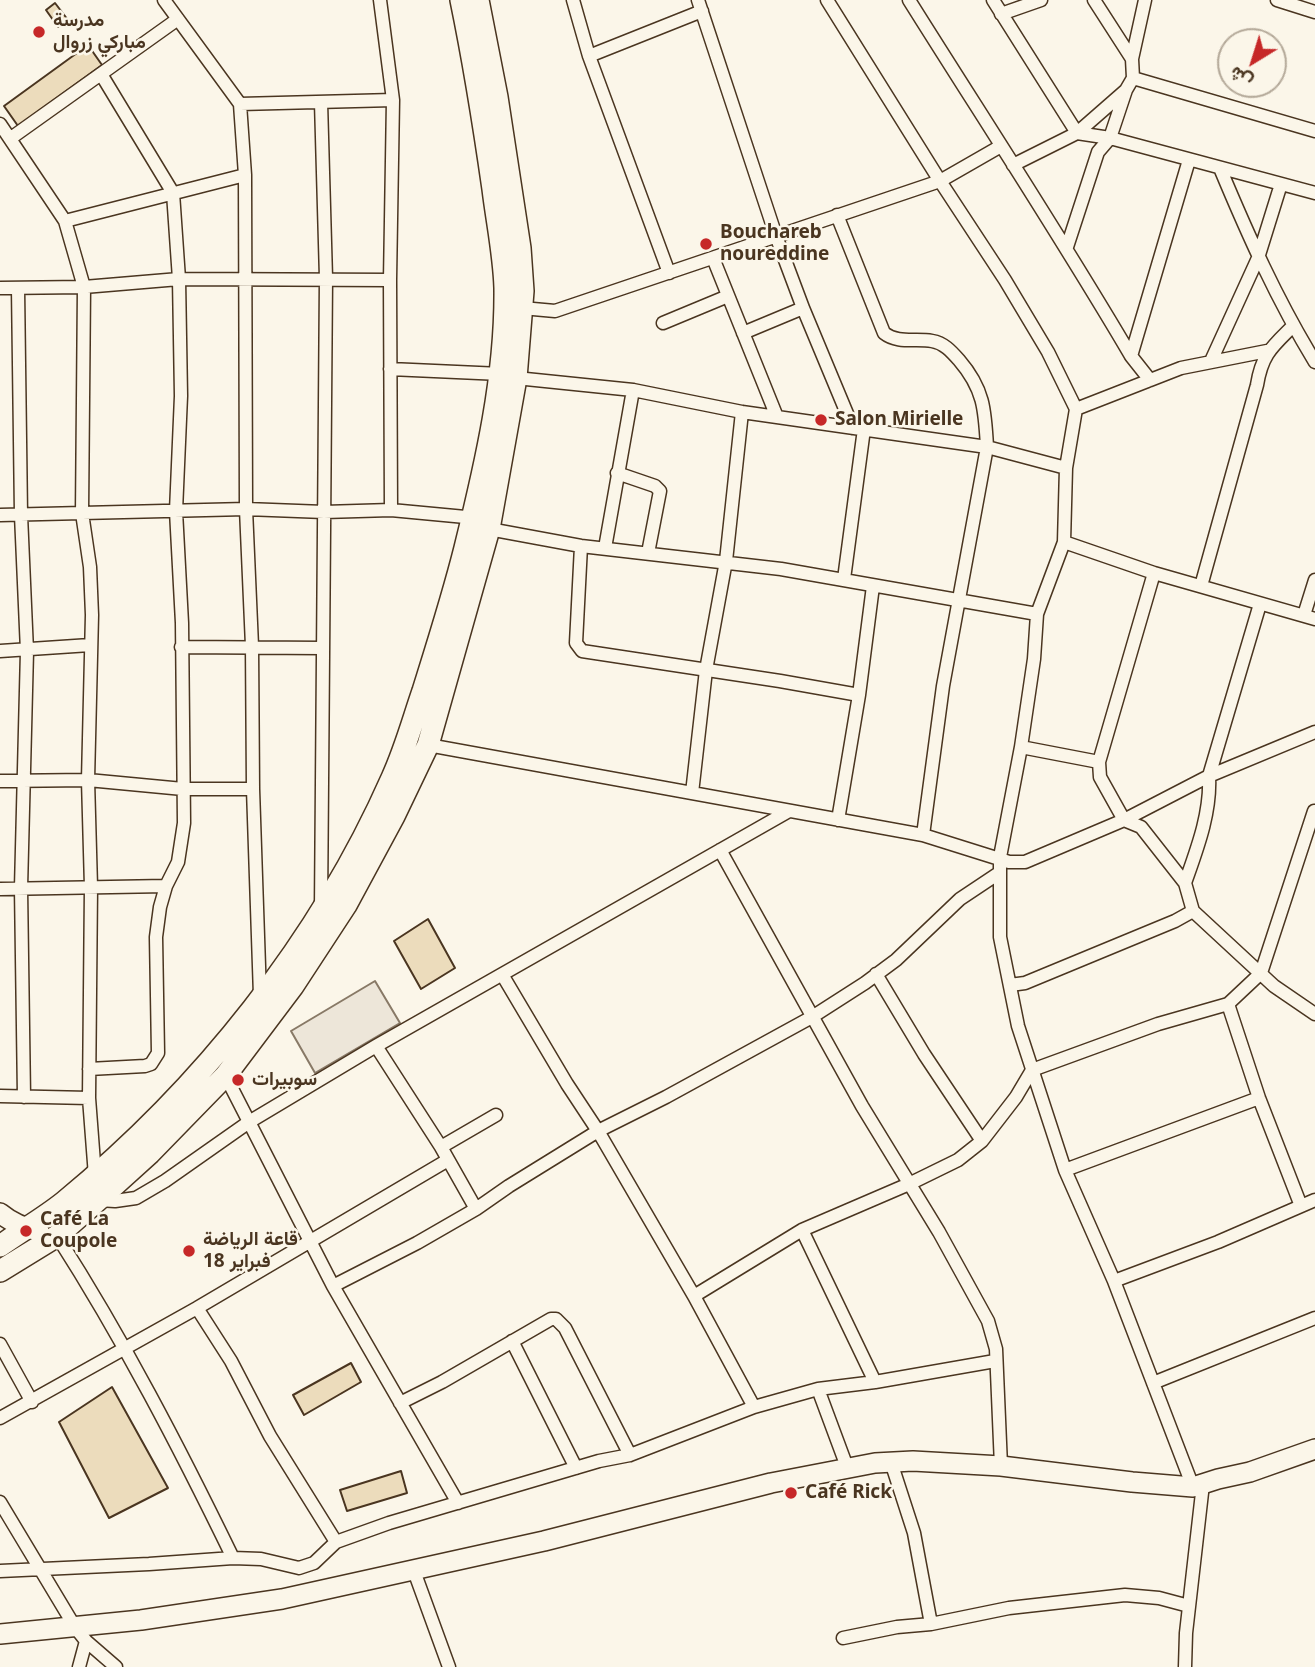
<!DOCTYPE html>
<html>
<head>
<meta charset="utf-8">
<style>
	body { margin:0 }
	#map { position:relative; width:1315px; height:1667px; overflow:hidden; background:#fbf6e9; font-family:"Noto Sans",Vazirmatn,sans-serif }
	canvas { display:block }
	.north { position:absolute; left:1217px; top:28px; width:70px; height:70px; box-sizing:border-box; background:#fbf6e9; border:2px solid #b4a999; border-radius:50%; rotate:218deg; font-size:19px; font-weight:700; line-height:28px; text-align:center; color:#4a3520 }
	.north::after { content:''; display:block; margin:auto; width:24px; height:32px; background:#c62828; clip-path:polygon(50% 0,100% 100%,50% 72%,0 100%) }
</style>
</head>
<body>
<div id="map">
<canvas width="1315" height="1667"></canvas>
<div class="north">ش</div>
</div>
<script>
const ctx = document.querySelector('canvas').getContext('2d');
ctx.lineJoin = 'round';
function paint(path, color) {
  ctx.fillStyle = color;
  ctx.fill(path, 'evenodd');
}
function strokePath(path, color, width, dash) {
  ctx.strokeStyle = color;
  ctx.lineWidth = width;
  ctx.lineCap = dash ? 'butt' : 'round';
  ctx.setLineDash(dash || []);
  ctx.stroke(path);
}
function write(font, color, halo, rows, align = 'center') {
  ctx.font = font + ' "Noto Sans",Vazirmatn,sans-serif';
  ctx.lineWidth = 5;
  ctx.setLineDash([]);
  ctx.textBaseline = 'middle';
  ctx.strokeStyle = halo;
  ctx.fillStyle = color;
  for (const [text, x, y, turn = 0] of rows) {
    ctx.save();
    ctx.translate(x, y);
    ctx.rotate((+turn || 0) * Math.PI / 180);
    ctx.textAlign = isNaN(turn) ? turn : align;
    if (halo) ctx.strokeText(text, 0, 0);
    ctx.fillText(text, 0, 0);
    ctx.restore();
  }
}
const green = new Path2D(`
	M 375,981 L 400,1023 L 315,1073 L 291,1031 Z`);
paint(green, '#ede6d9');
strokePath(green, '#887966', 2);
const building = new Path2D(`
	M 55,3 L 68,20 L 58,27 L 46,10 Z
	M 88,45 L 102,65 L 18,126 L 4,106 Z
	M 428,919 L 455,968 L 421,989 L 394,941 Z
	M 351,1363 L 361,1382 L 304,1415 L 293,1395 Z
	M 112,1387 L 168,1488 L 109,1518 L 59,1422 Z
	M 401,1471 L 407,1493 L 347,1511 L 340,1490 Z`);
paint(building, '#ecdcbc');
strokePath(building, '#4a3520', 2);
const minor = new Path2D(`
	M 164,0 L 240,104 L 245,175 L 246,509 L 252,646 L 253,789 L 260,996
	M 380,0 L 393,100 L 390,280 L 391,510
	M 573,0 L 589,56 L 669,273
	M 698,0 L 776,236 L 803,308 L 853,428
	M 827,0 L 940,181 L 1005,280 L 1048,352 L 1076,409 L 1066,468 L 1064,542 L 1037,614 L 1034,659 L 1021,747 L 1000,857 L 1000,937 L 1018,1026 L 1065,1170 L 1114,1281 L 1193,1487
	M 909,0 C 983,118 1060,235 1131,356
	M 993,0 L 1077,133 L 1110,138 L 1315,193
	M 1094,0 L 1132,59
	M 1277,0 L 1315,12
	M 1001,14 L 1041,0
	M 589,56 L 702,11
	M 1133,78 L 1315,131
	M 240,104 L 393,100
	M 0,124 L 65,221 L 84,287 L 82,513 L 90,567 L 92,615 L 88,780 L 91,887 L 89,1098 L 95,1176
	M 11,138 L 178,19
	M 1013,165 L 1077,133 L 1125,91
	M 1220,168 C 1248,235 1277,300 1315,362
	M 837,215 L 884,333 C 898,344 916,338 932,341 C 944,343 951,351 959,360 C 984,389 985,410 987,447 L 943,686 L 923,835
	M 65,221 L 245,175
	M 1067,247 L 1098,152 L 1110,138 L 1126,90 L 1133,78 L 1132,59 L 1145,0
	M 713,258 L 777,417
	M 0,288 L 84,287 L 179,279 L 390,280
	M 18,288 L 21,515 L 27,651 L 21,888 L 24,1097
	M 522,308 L 555,311 L 940,181 L 1001,146
	M 663,323 L 728,296
	M 743,333 L 803,308
	M 1211,361 L 1258,258 L 1281,184
	M 390,369 L 501,374
	M 516,378 L 633,390 L 742,412 L 987,447 L 1066,468
	M 1150,380 L 1131,356 L 1189,160
	M 1076,409 L 1181,368 L 1267,351
	M 617,473 L 655,486 L 660,491 L 648,553
	M 0,515 L 246,509 L 324,512 L 391,510 L 476,518
	M 489,529 L 581,546 L 781,569 L 1037,614
	M 1064,542 L 1154,573 L 1315,619
	M 581,546 L 576,643 L 582,651 L 780,681 L 859,695
	M 605,548 L 633,390
	M 1154,573 L 1099,762 L 1100,777 L 1124,820 L 1141,827 L 1185,883 L 1193,911 L 1274,986 L 1315,1014
	M 844,579 L 864,429
	M 1201,586 L 1257,385 C 1262,354 1272,347 1293,326
	M 1304,615 L 1315,580
	M 181,647 L 322,648
	M 0,651 L 90,645
	M 428,745 L 923,835 L 1009,862 L 1025,862 L 1124,820 L 1209,776 L 1315,732
	M 1021,747 L 1099,762
	M 0,781 L 88,780 L 183,789 L 253,789
	M 692,793 L 706,670 L 726,561 L 742,412
	M 838,820 L 859,695 L 873,586
	M 720,850 L 862,1106 L 939,1232 L 988,1321 L 996,1349 L 1001,1466
	M 1185,883 C 1197,849 1211,813 1209,776 L 1260,604
	M 0,889 L 166,886
	M 321,907 L 326,278 L 321,102
	M 876,974 L 924,1054 L 982,1141
	M 503,976 L 567,1084 L 598,1131 L 694,1296 L 754,1407
	M 1010,985 L 1025,983 L 1175,921 L 1193,911
	M 1228,1004 L 1259,1098 L 1301,1206
	M 376,1046 L 441,1147 L 476,1209
	M 89,1069 L 145,1066 L 151,1064 L 158,1053 L 156,937 L 160,907 L 166,886 L 178,862 L 184,823 L 182,623 L 176,511 L 181,396 L 179,279 L 173,193 L 101,74
	M 224,1073 L 333,1286 L 458,1503
	M 0,1096 L 89,1098
	M 441,1147 L 496,1115
	M 1065,1170 L 1259,1098
	M 98,1200 L 115,1201 L 136,1198 L 165,1181 L 249,1122 L 376,1046 L 789,811
	M 802,1230 L 875,1382
	M 57,1236 C 123,1339 179,1447 233,1558
	M 1114,1281 L 1218,1242 L 1315,1200
	M 333,1286 L 417,1243 L 476,1209 L 509,1186 L 598,1131 L 666,1097 L 812,1017 L 865,983 L 896,960 L 960,899 L 999,873
	M 694,1296 L 802,1230 L 909,1184 L 958,1160 L 982,1141 L 1016,1097 L 1032,1070 L 1158,1024 L 1228,1004 L 1261,973 L 1314,811
	M 197,1308 L 231,1361 L 270,1436 L 336,1542
	M 512,1341 L 576,1468
	M 0,1344 L 32,1402
	M 1153,1383 L 1315,1318
	M 818,1389 L 847,1467
	M 400,1403 L 442,1382 L 551,1319 L 556,1319 L 565,1328 L 630,1455
	M 0,1418 L 197,1308 L 448,1160
	M 891,1462 L 914,1533 L 931,1624
	M 0,1502 L 75,1627 L 86,1641 L 116,1667
	M 0,1571 L 149,1564 L 233,1558 L 261,1559 L 299,1568 L 314,1563 L 336,1542 L 389,1523 L 599,1461 L 630,1455 L 754,1407 L 818,1389 L 875,1382 L 995,1361
	M 414,1571 L 449,1667
	M 843,1638 L 897,1627 L 931,1624 L 1009,1608 L 1125,1595 L 1159,1598 L 1189,1606
	M 79,1667 L 86,1641
	M 1185,1667 L 1186,1633 L 1203,1484`);
const secondary = new Path2D(`
	M 0,1213 C 12,1223 24,1228 39,1231
	M 0,1634 L 141,1620 L 282,1599 L 544,1541 L 771,1483 L 875,1463 L 913,1461 L 1001,1466 L 1132,1482 L 1193,1487 L 1218,1479 L 1250,1472 L 1315,1449`);
const primary = new Path2D(`
	M 0,1246 C 21,1231 44,1218 64,1202 C 202,1089 320,941 392,778 C 405,750 413,720 423,691 C 438,643 453,596 465,548 C 486,463 506,376 505,288 C 504,255 497,222 493,189 C 484,126 474,63 461,0
	M 0,1271 L 57,1236 L 98,1200 L 150,1153 L 226,1075 L 293,986 L 346,905 L 394,816 L 428,745 L 489,529 L 516,378 L 523,291 L 520,248 L 497,97 L 478,0`);
strokePath(minor, '#4a3520', 15);
strokePath(secondary, '#4a3520', 22);
strokePath(primary, '#4a3520', 24);
strokePath(minor, '#fbf6e9', 12);
strokePath(secondary, '#fbf6e9', 19);
strokePath(primary, '#fbf6e9', 21);
for (const [x, y, r, color] of [
	[39,32,7,"#c62828"],
	[706,244,7,"#c62828"],
	[821,420,7,"#c62828"],
	[238,1080,7,"#c62828"],
	[26,1231,7,"#c62828"],
	[189,1251,7,"#c62828"],
	[791,1493,7,"#c62828"]
]) {
  const dot = new Path2D();
  dot.arc(x, y, r, 0, 2 * Math.PI);
  ctx.fillStyle = color;
  ctx.fill(dot);
  strokePath(dot, '#fbf6e9', 2.5);
}
write('bold 19px', '#4a3520', '#fbf6e9', [
	["مدرسة",53,21],
	["مباركي زروال",53,43],
	["Bouchareb",720,233],
	["noureddine",720,255],
	["Salon Mirielle",835,420],
	["سوبيرات",252,1080],
	["Café La",40,1220],
	["Coupole",40,1242],
	["قاعة الرياضة",203,1240],
	["18 فبراير",203,1262],
	["Café Rick",805,1493]
], 'left');
</script>
</body>
</html>
